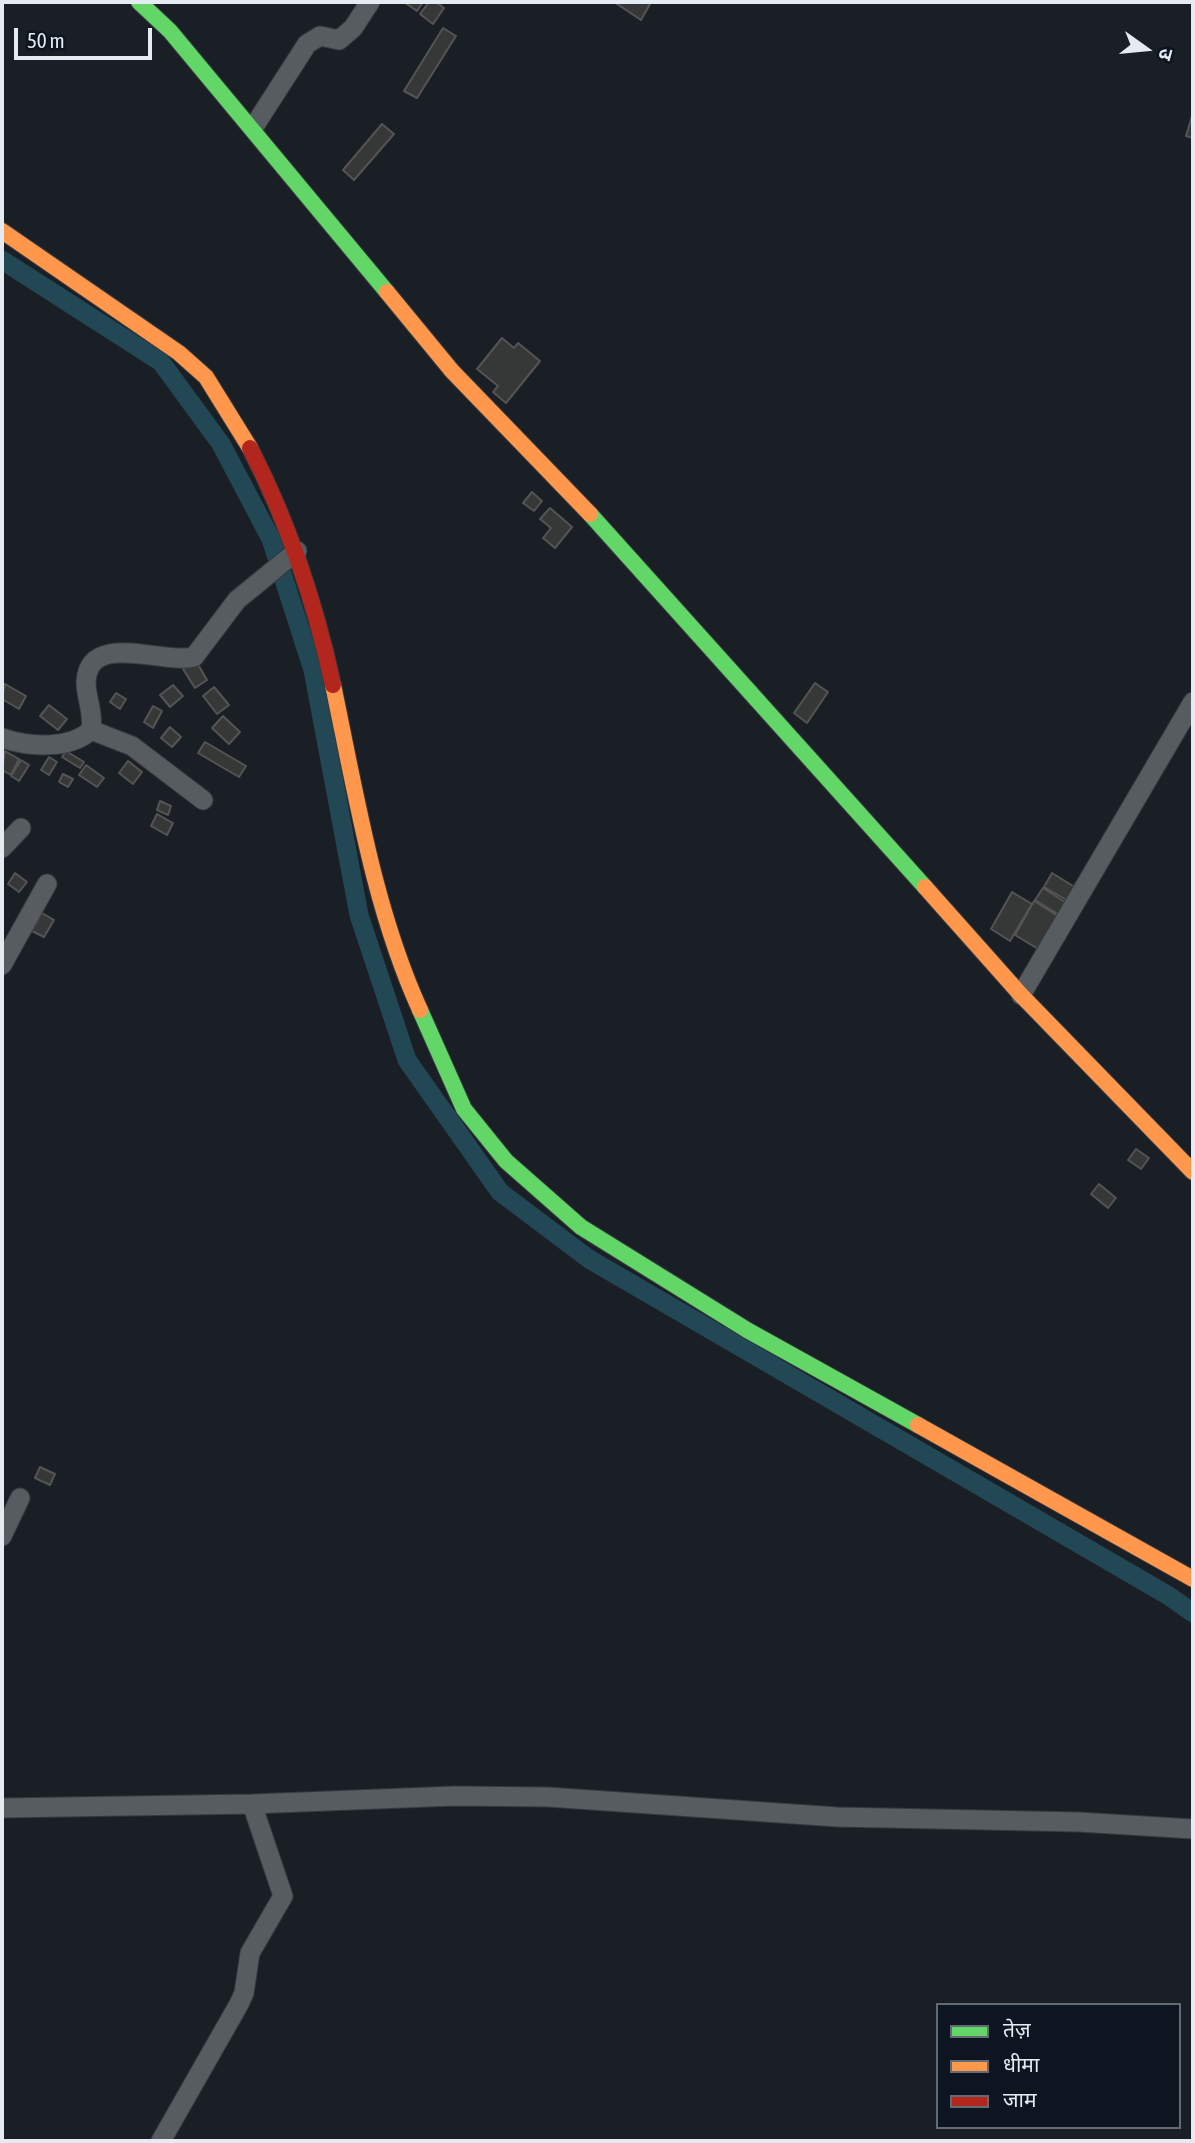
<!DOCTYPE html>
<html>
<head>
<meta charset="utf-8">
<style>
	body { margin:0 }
	#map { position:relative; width:1195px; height:2143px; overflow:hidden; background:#1a1f25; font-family:"Asap Condensed","Noto Sans Devanagari",sans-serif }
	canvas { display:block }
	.frame { position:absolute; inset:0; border:4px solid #e4ebf3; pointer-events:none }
	.legend { position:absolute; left:936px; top:2003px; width:245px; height:126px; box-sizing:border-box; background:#0c1520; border:2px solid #626b74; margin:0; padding:9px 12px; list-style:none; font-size:21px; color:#e4ebf3 }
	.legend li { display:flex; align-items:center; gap:14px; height:35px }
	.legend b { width:35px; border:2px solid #626b74 }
	.north { position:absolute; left:1111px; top:14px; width:70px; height:70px; -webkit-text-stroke:5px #0c1520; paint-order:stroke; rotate:105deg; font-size:19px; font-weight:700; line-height:28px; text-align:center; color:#e4ebf3 }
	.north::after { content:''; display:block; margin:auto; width:24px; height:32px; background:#e4ebf3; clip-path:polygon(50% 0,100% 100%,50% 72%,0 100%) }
	.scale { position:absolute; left:14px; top:28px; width:138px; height:32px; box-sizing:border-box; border:4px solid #e4ebf3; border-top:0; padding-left:9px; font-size:21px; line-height:24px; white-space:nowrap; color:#e4ebf3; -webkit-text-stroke:5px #0c1520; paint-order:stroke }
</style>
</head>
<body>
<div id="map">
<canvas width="1195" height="2143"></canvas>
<div class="frame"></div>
<ul class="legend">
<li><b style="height:9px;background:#63d668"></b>तेज़</li>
<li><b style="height:9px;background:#ff974d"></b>धीमा</li>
<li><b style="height:9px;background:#b3261e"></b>जाम</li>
</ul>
<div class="north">उ</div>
<div class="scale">50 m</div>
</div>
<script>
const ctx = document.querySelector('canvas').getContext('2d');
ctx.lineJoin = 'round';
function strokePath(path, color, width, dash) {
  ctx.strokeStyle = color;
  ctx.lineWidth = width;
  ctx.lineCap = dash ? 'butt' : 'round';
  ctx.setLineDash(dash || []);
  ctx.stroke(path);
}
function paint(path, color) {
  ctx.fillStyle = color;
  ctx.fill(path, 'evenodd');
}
strokePath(new Path2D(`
	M 2,260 L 161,362 L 221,444 L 271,539 L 313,670 L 359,915 L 407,1060 L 500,1192 L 589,1259 L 1169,1596 L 1193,1613`), '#224755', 19);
const building = new Path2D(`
	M 404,2 L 423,2 L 417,11 Z
	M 429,2 L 436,2 L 444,8 L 433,24 L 420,14 Z
	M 614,2 L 646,2 L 650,4 L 641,20 Z
	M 443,28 L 456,36 L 417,98 L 404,91 Z
	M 1193,113 L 1193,138 L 1186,136 Z
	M 382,124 L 394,134 L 354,180 L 343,170 Z
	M 502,338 L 514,348 L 518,343 L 540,361 L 506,403 L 493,392 L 498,386 L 477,369 Z
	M 532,492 L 542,501 L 534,511 L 523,503 Z
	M 550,508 L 572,527 L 555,548 L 543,538 L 551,528 L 540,519 Z
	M 196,661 L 207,680 L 195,688 L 183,669 Z
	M 815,683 L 828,692 L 807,723 L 794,713 Z
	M 5,684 L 26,696 L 19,709 L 2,699 Z
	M 173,685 L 183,696 L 170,707 L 160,695 Z
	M 214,687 L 229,705 L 217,714 L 203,696 Z
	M 116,693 L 126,699 L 120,709 L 110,702 Z
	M 49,705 L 67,719 L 58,730 L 40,716 Z
	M 153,706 L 162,711 L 153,728 L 144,722 Z
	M 223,716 L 240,732 L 229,744 L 212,728 Z
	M 170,727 L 181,737 L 172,747 L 161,738 Z
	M 205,742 L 246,766 L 239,777 L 198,753 Z
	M 5,751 L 19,759 L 11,775 L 2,770 Z
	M 66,751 L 84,762 L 80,768 L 62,757 Z
	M 49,757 L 57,762 L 49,775 L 41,770 Z
	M 21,760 L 29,765 L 19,781 L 11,776 Z
	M 128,761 L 142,772 L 133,784 L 119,773 Z
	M 86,765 L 104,778 L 97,787 L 79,775 Z
	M 63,774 L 73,779 L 68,787 L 59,782 Z
	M 160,801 L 171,806 L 168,815 L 157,810 Z
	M 157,814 L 173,823 L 167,835 L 151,826 Z
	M 15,873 L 27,882 L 19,892 L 8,884 Z
	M 1052,873 L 1078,889 L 1070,902 L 1044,887 Z
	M 1043,888 L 1068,904 L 1061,916 L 1035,900 Z
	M 1012,892 L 1032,904 L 1010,941 L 991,929 Z
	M 1034,901 L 1063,919 L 1043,952 L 1015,935 Z
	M 42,913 L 54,920 L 44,937 L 32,931 Z
	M 1136,1149 L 1149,1158 L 1141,1169 L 1128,1160 Z
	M 1099,1184 L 1116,1198 L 1108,1208 L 1091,1194 Z
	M 40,1467 L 55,1474 L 50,1485 L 35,1478 Z`);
paint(building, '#363737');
strokePath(building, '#545454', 2);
const street = new Path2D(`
	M 253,128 L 307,44 L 320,36 L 339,40 L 353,28 L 370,2
	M 91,730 L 132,746 L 203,800
	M 2,738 C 28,747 70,750 91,730 C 94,713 86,698 86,682 C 89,630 164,665 194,657 L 237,600 L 297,551
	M 2,848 L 21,828
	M 2,965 L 47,884
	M 1021,995 L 1193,702
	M 2,1536 L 20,1498
	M 2,1808 L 252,1804 L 454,1796 L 548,1797 L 837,1817 L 1079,1822 L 1193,1829
	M 161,2141 L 239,2004 L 244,1993 L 250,1953 L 283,1896 L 252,1804`);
const fast = new Path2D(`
	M 139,2 L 170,31 L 387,292
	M 590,514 L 925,887
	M 420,1010 L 464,1109 L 506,1161 L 581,1227 L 747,1330 L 918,1425`);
const slow = new Path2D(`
	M 2,231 L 179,353 L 206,377 L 250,448
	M 387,292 L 452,371 L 590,514
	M 333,685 C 356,794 374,909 420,1010
	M 925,887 L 1021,995 L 1193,1172
	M 918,1425 L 1193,1579`);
const jam = new Path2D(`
	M 250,448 C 289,524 315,602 333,685`);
strokePath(street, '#363a3f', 21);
strokePath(fast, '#363a3f', 18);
strokePath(slow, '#363a3f', 18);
strokePath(jam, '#363a3f', 18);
strokePath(street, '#575c61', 19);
strokePath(fast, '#63d668', 16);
strokePath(slow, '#ff974d', 16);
strokePath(jam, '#b3261e', 16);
</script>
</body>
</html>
